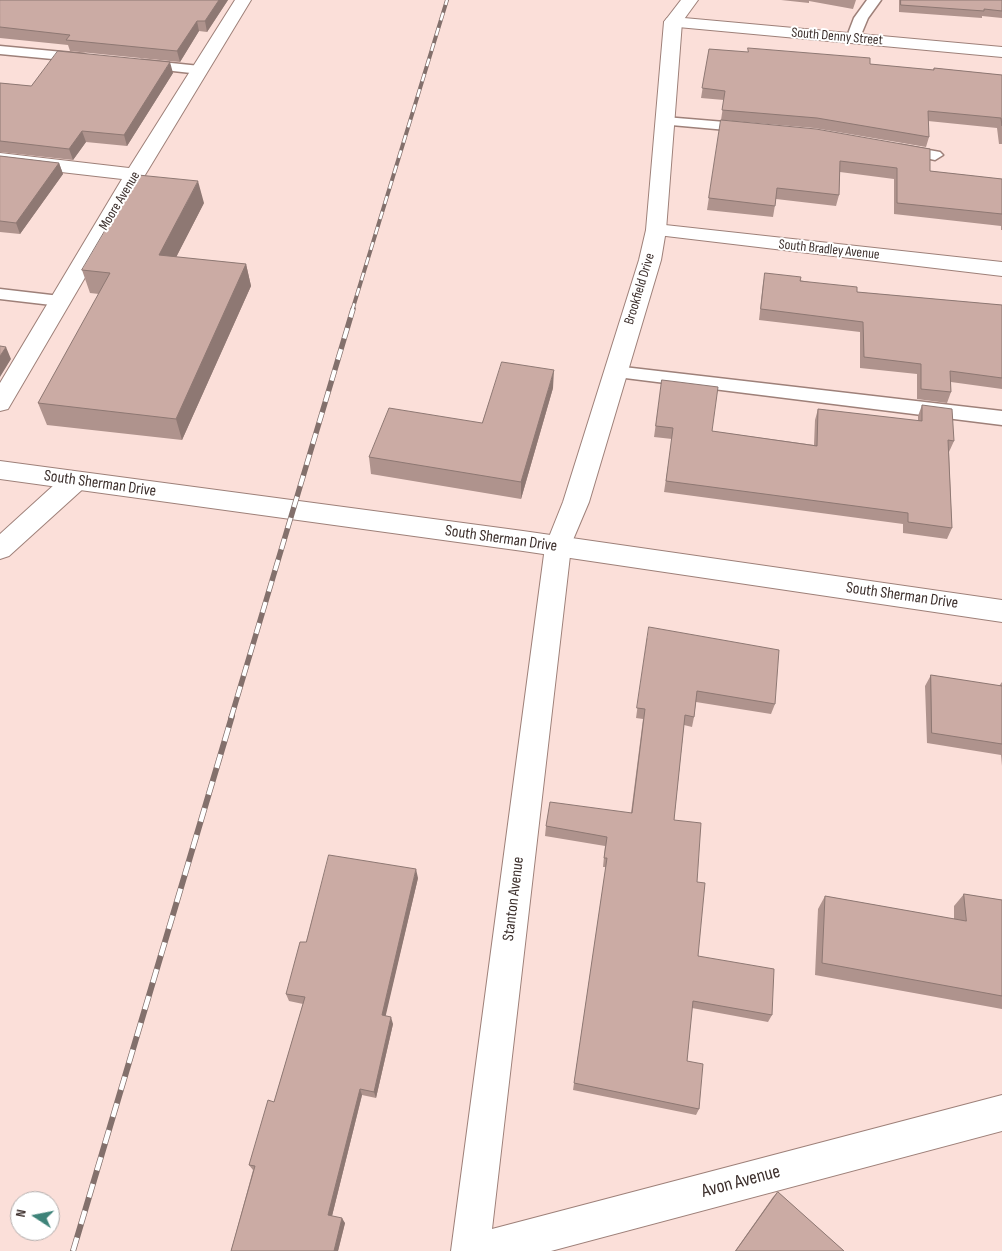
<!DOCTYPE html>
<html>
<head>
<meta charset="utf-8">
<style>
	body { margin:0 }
	#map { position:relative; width:1002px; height:1251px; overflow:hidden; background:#fbdfd9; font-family:"Sofia Sans Condensed",sans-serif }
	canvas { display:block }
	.north { position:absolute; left:10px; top:1191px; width:50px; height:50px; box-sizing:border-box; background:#fff; border:1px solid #b1acab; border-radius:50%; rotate:281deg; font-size:14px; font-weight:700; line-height:20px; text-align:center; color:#3c2f2c }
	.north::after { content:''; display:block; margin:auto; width:18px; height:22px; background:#3e8379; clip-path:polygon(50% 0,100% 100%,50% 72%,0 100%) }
</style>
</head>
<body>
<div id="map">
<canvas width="1002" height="1251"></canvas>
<div class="north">N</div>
</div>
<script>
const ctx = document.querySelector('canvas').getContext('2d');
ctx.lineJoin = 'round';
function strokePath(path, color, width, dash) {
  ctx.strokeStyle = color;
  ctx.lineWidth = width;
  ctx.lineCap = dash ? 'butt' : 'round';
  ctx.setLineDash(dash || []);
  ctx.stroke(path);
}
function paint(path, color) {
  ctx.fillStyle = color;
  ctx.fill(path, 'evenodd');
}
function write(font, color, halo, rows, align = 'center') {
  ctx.font = font + ' "Sofia Sans Condensed",sans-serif';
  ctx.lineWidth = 4;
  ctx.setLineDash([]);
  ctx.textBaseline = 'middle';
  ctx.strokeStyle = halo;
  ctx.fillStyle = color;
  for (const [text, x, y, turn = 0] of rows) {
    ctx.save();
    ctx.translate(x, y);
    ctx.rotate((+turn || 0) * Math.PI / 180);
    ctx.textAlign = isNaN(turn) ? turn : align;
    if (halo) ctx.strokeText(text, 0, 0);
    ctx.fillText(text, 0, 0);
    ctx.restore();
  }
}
const service = new Path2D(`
	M 867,0 L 881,0 L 868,18 L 858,42 L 848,42 L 846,39 L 854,18 Z
	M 0,46 L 84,54 L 91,58 L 84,62 L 0,54 Z
	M 142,60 L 200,66 L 207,70 L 200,74 L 137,67 L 135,64 L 137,61 Z
	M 665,117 L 749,124 L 756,128 L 749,132 L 660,124 L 658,121 L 660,118 Z
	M 901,145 L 940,152 L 943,155 L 935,160 L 896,152 L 894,149 Z
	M 0,289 L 60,296 L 66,297 L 68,301 L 66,305 L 60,306 L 0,299 Z
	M 615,366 L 1002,411 L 1002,425 L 609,376 L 606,372 L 609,368 Z`);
const minor = new Path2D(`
	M 235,0 L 251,0 L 145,175 L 8,409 L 0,411 L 0,383 L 122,179 L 0,165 L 0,153 L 129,168 Z
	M 673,17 L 1002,47 L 1002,57 L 667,26 L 664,22 L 667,18 Z
	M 656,224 L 1002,262 L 1002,276 L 649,234 L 646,230 L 649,226 Z
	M 75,472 L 84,474 L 88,481 L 84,488 L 9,556 L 0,559 L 0,534 L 66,474 Z
	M 558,537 L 567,540 L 571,547 L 492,1229 L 1002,1095 L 1002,1131 L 551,1251 L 451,1251 L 545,547 L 549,540 Z`);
const tertiary = new Path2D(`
	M 681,0 L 698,0 L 682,22 L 666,230 L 661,260 L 589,502 L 567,554 L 558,557 L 549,554 L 545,547 L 563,502 L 639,260 L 646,230 L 664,22 Z`);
const secondary = new Path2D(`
	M 0,461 L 523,531 L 1002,600 L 1002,622 L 523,551 L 0,479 Z`);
strokePath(service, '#9e8079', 3);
strokePath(minor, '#9e8079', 2);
strokePath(tertiary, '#9e8079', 2);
strokePath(secondary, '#9e8079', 2);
paint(service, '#fff');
paint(minor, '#fff');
paint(tertiary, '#fff');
paint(secondary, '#fff');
const railFar2 = new Path2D(`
	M 352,311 L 447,0`);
const railFar1 = new Path2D(`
	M 231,718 L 353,309`);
const rail = new Path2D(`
	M 73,1251 L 232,716`);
strokePath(railFar2, '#83706c', 4);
strokePath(railFar1, '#83706c', 5.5);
strokePath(rail, '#83706c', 6);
strokePath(railFar2, '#fff', 2.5, [8]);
strokePath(railFar1, '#fff', 4, [11]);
strokePath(rail, '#fff', 4.5, [14]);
paint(new Path2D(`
	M 0,0 L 228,0 L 207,32 L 199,31 L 180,62 L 70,51 L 68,45 L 0,38 Z
	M 781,0 L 856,0 L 853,9 L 809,1 L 809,3 Z
	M 899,0 L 1002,0 L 1002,18 L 982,16 L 982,18 L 899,12 Z
	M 709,49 L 933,70 L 934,68 L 1002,75 L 1002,144 L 999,144 L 997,128 L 928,121 L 929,137 L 926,147 L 814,128 L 721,120 L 724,100 L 701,98 Z
	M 173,73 L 127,146 L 86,142 L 73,160 L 0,152 L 0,83 L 31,86 Z
	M 721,120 L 930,171 L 1002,179 L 1002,230 L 1001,230 L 1001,226 L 894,214 L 894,179 L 840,172 L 839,195 L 836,206 L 776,199 L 773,217 L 707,210 Z
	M 0,156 L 59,163 L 63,174 L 20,234 L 0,232 Z
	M 204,203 L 176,257 L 246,264 L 251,286 L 182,440 L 47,425 L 38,403 L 99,294 L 90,293 L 82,270 Z
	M 765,273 L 857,292 L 1002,305 L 1002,389 L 951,382 L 951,392 L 947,403 L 917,399 L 917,374 L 860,368 L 860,332 L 759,320 L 763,284 Z
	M 662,380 L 712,431 L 814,445 L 815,420 L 818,409 L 918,421 L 918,416 L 922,405 L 954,441 L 949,452 L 952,528 L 947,539 L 903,533 L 903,524 L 664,492 L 672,439 L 654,437 Z
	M 553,388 L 521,499 L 371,474 L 369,457 L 482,423 Z
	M 647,638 L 775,704 L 771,714 L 696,702 L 694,717 L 692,727 L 684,725 L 674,820 L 697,882 L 698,956 L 772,1015 L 768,1022 L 692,1008 L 687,1061 L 699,1109 L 696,1115 L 573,1090 L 606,867 L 603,867 L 605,846 L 545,836 L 546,826 L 631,813 L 643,719 L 636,718 Z
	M 931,675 L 999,686 L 1002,682 L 1002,766 L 1001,755 L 927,743 L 925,686 Z
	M 418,878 L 385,1016 L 393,1024 L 376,1098 L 362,1095 L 332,1216 L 345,1223 L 338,1251 L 231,1251 L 253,1170 L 249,1165 L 274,1102 L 303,1004 L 289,1001 L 286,994 L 306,942 Z
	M 964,894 L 1002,900 L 1002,1009 L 815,975 L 818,909 L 825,896 L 954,919 L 954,906 Z
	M 778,1192 L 844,1251 L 735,1251 L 773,1197 Z`), '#af938d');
paint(new Path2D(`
	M 219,0 L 228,0 L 207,32 L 205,21 Z
	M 197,21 L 199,31 L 180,62 L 177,51 Z
	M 170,62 L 173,73 L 127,146 L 124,135 Z
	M 82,131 L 86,142 L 73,160 L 69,149 Z
	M 59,163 L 63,174 L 20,234 L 16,223 Z
	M 198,181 L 204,203 L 166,277 L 159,255 Z
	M 246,264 L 251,286 L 182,440 L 176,419 Z
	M 6,347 L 11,359 L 0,377 L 0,356 Z
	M 554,370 L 553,388 L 521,499 L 521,482 Z
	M 416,869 L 418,878 L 384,1023 L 382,1015 Z
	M 391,1017 L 393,1024 L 376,1098 L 374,1092 Z
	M 360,1089 L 362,1095 L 331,1220 L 328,1215 Z
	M 342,1218 L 345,1223 L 338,1251 L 334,1251 Z`), '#8e7873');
const building = new Path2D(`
	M 0,0 L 219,0 L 205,21 L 197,21 L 177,51 L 66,40 L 70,35 L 0,27 Z
	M 901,0 L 1002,0 L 1002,11 L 984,9 L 984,11 L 901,5 Z
	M 748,48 L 870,58 L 870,64 L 934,70 L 934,68 L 1002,75 L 1002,126 L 1001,118 L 928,111 L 929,137 L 817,118 L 722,110 L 725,91 L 702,88 L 709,49 L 748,52 Z
	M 58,51 L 170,62 L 124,135 L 82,131 L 69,149 L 0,141 L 0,83 L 31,86 Z
	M 721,120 L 816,129 L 930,149 L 930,171 L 1002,179 L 1002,214 L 897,203 L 897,168 L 840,161 L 839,195 L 777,188 L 775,206 L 709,198 Z
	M 0,156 L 59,163 L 16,223 L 0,221 Z
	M 138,175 L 198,181 L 159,255 L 246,264 L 176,419 L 38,403 L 110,273 L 82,270 Z
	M 765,273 L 801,277 L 800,281 L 857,287 L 857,292 L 1002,305 L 1002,378 L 950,371 L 951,392 L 921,389 L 921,364 L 864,357 L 863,322 L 761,309 Z
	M 0,346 L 6,347 L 0,356 Z
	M 502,362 L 554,370 L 521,482 L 369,457 L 389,408 L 482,423 Z
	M 662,380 L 718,387 L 712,431 L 817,446 L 818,409 L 922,421 L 922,405 L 952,409 L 954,441 L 948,440 L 952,528 L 908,522 L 908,513 L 666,481 L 673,428 L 656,426 Z
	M 649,627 L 779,650 L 775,704 L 697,691 L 694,717 L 685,715 L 674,820 L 701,823 L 697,882 L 705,883 L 698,956 L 774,969 L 772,1015 L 693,1001 L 687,1061 L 703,1064 L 699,1109 L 574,1083 L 607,858 L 604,858 L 607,837 L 546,826 L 550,802 L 632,813 L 645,709 L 637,708 Z
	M 931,675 L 1002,686 L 1002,744 L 932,733 Z
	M 329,855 L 416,869 L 382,1015 L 391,1017 L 374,1092 L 360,1089 L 328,1215 L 342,1218 L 334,1251 L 231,1251 L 255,1166 L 249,1165 L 268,1100 L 274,1102 L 305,997 L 286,994 L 300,942 L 306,942 Z
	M 964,894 L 1002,900 L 1002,996 L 822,963 L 825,896 L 966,921 Z
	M 778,1192 L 844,1251 L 736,1251 Z`);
paint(building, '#cbaba4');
strokePath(building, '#8e7873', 1);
write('14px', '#3c2f2c', '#fff', [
	["South Denny Street",837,37,5],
	["Moore Avenue",120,201,-59],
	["South Bradley Avenue",829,250,6],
	["Brookfield Drive",640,289,-73]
]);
write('16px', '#3c2f2c', '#fff', [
	["South Sherman Drive",100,484,8],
	["South Sherman Drive",501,539,8],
	["South Sherman Drive",902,596,8],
	["Stanton Avenue",514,899,-83]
]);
write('19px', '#3c2f2c', '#fff', [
	["Avon Avenue",741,1182,-15]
]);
</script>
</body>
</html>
